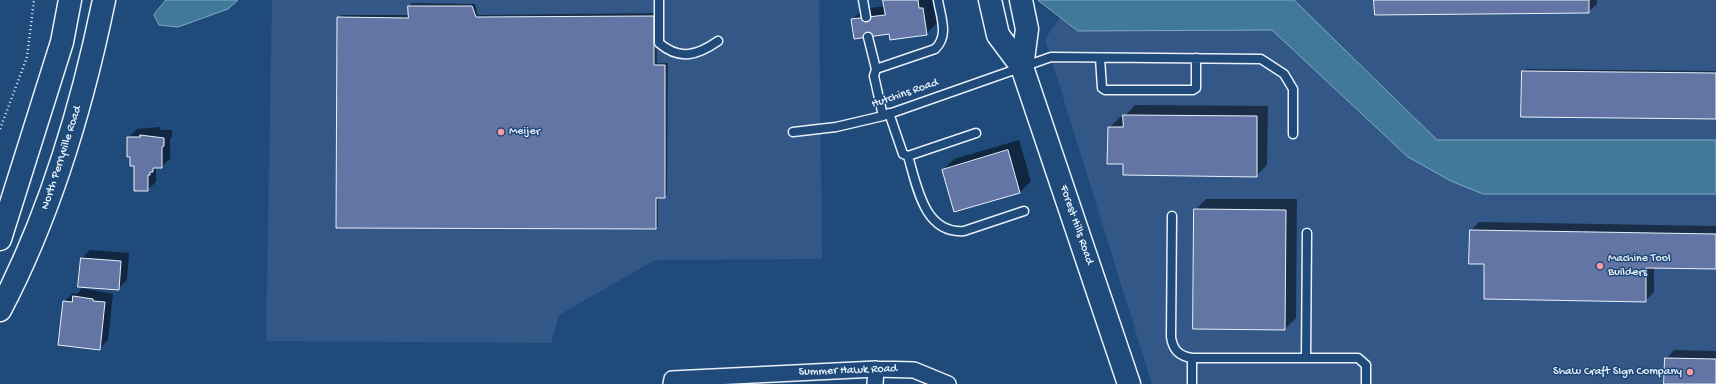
<!DOCTYPE html>
<html>
<head>
<meta charset="utf-8">
<style>
	body { margin:0 }
	canvas { display:block; background:#1f4a7a }
</style>
</head>
<body>
<canvas width="1716" height="384"></canvas>
<script>
const ctx = document.querySelector('canvas').getContext('2d');
ctx.lineJoin = 'round';
function paint(path, color) {
  ctx.fillStyle = color;
  ctx.fill(path, 'evenodd');
}
function strokePath(path, color, width, dash) {
  ctx.strokeStyle = color;
  ctx.lineWidth = width;
  ctx.lineCap = dash ? 'butt' : 'round';
  ctx.setLineDash(dash || []);
  ctx.stroke(path);
}
function write(font, color, halo, rows, align = 'center') {
  ctx.font = font + ' "Gochi Hand",sans-serif';
  ctx.lineWidth = 3;
  ctx.setLineDash([]);
  ctx.textBaseline = 'middle';
  ctx.strokeStyle = halo;
  ctx.fillStyle = color;
  for (const [text, x, y, turn = 0] of rows) {
    ctx.save();
    ctx.translate(x, y);
    ctx.rotate((+turn || 0) * Math.PI / 180);
    ctx.textAlign = isNaN(turn) ? turn : align;
    if (halo) ctx.strokeText(text, 0, 0);
    ctx.fillText(text, 0, 0);
    ctx.restore();
  }
}
paint(new Path2D(`
	M 272,0 L 819,0 L 822,259 L 655,260 L 559,315 L 551,343 L 266,341 Z
	M 1072,0 L 1716,0 L 1716,384 L 1152,384 L 1045,39 Z`), '#335787');
const water = new Path2D(`
	M 166,0 L 238,0 L 228,9 L 178,27 L 159,25 L 154,15 Z
	M 1038,0 L 1294,0 L 1437,140 L 1716,140 L 1716,194 L 1483,194 L 1451,181 L 1408,157 L 1272,30 L 1078,31 Z`);
paint(water, '#41799b');
strokePath(water, '#84a9c0', 1);
paint(new Path2D(`
	M 884,0 L 934,0 L 937,23 L 926,34 L 890,33 L 852,20 L 863,9 L 885,6 Z
	M 1375,0 L 1597,0 L 1597,4 L 1588,12 Z
	M 412,3 L 475,4 L 478,15 L 656,13 L 657,63 L 668,63 L 667,195 L 664,197 L 658,197 L 658,226 L 655,228 L 338,18 L 341,15 L 409,15 L 409,6 Z
	M 1526,69 L 1716,71 L 1716,117 L 1523,72 Z
	M 1135,105 L 1268,106 L 1267,165 L 1256,176 L 1124,163 L 1109,128 L 1120,117 L 1124,117 Z
	M 160,127 L 160,130 L 172,130 L 172,137 L 170,139 L 170,159 L 161,167 L 156,168 L 156,182 L 147,190 L 135,165 L 128,138 L 137,129 Z
	M 1019,140 L 1031,181 L 1020,192 L 943,170 L 954,159 Z
	M 1206,199 L 1297,199 L 1296,318 L 1285,329 L 1195,210 Z
	M 1479,222 L 1716,226 L 1716,268 L 1654,267 L 1654,292 L 1645,301 L 1485,263 L 1471,230 Z
	M 90,250 L 129,253 L 127,280 L 118,289 L 82,258 Z
	M 82,288 L 113,294 L 108,340 L 99,349 L 64,302 L 73,293 L 77,294 Z
	M 1674,350 L 1716,351 L 1716,384 L 1665,384 L 1666,359 Z`), '#0007');
const building = new Path2D(`
	M 883,0 L 918,0 L 919,8 L 923,8 L 927,35 L 890,40 L 889,34 L 854,39 L 851,19 L 885,15 Z
	M 1374,0 L 1589,0 L 1589,13 L 1375,15 Z
	M 408,6 L 472,6 L 476,17 L 654,16 L 654,65 L 665,65 L 665,198 L 656,198 L 656,229 L 336,228 L 337,17 L 408,18 Z
	M 1522,71 L 1716,73 L 1716,119 L 1521,117 Z
	M 1123,115 L 1257,116 L 1257,177 L 1123,175 L 1123,164 L 1107,164 L 1108,127 L 1123,127 Z
	M 140,135 L 164,138 L 164,146 L 162,147 L 162,168 L 153,168 L 153,172 L 150,172 L 150,175 L 148,175 L 148,191 L 134,191 L 134,166 L 130,166 L 130,157 L 127,157 L 127,137 L 140,137 Z
	M 1008,150 L 1020,193 L 954,212 L 942,170 Z
	M 1194,209 L 1286,210 L 1285,330 L 1193,329 Z
	M 1470,230 L 1716,234 L 1716,269 L 1646,268 L 1646,302 L 1484,299 L 1484,264 L 1469,264 Z
	M 81,258 L 121,261 L 119,290 L 78,287 Z
	M 73,296 L 93,299 L 93,301 L 105,302 L 100,350 L 58,345 L 63,301 L 72,302 Z
	M 1665,358 L 1716,359 L 1716,384 L 1664,384 Z`);
paint(building, '#6275a5');
strokePath(building, '#e8f1f8', 1);
const lane = new Path2D(`
	M 659,0 L 659,43 C 680,61 698,55 718,41
	M 863,0 L 866,17
	M 868,37 L 876,69
	M 1100,58 L 1102,88 L 1105,90 L 1193,90 L 1196,88 L 1196,58
	M 889,113 L 903,154 L 908,156 L 976,133
	M 883,116 L 874,76 L 876,69 L 935,49 C 949,36 941,18 938,0
	M 793,132 L 836,127 L 883,116 L 1051,57 L 1261,59 L 1284,74 L 1293,89 L 1293,134
	M 908,156 C 917,186 924,234 964,231 L 1024,211
	M 1172,216 L 1171,337 C 1173,350 1179,356 1192,358 L 1192,384
	M 1192,358 L 1358,358 L 1366,365 L 1366,384
	M 1306,358 L 1307,233`);
const street = new Path2D(`
	M 671,384 L 672,379 L 876,369 L 914,370 L 948,384
	M 875,384 L 876,369`);
const secondary = new Path2D(`
	M 990,0 L 998,35 L 1022,67 L 1129,384
	M 1021,0 L 1027,29 L 1022,67
	M 0,239 L 62,42 L 70,0
	M 0,310 C 51,213 82,107 104,0`);
strokePath(lane, '#e8f1f8', 11);
strokePath(street, '#e8f1f8', 18);
strokePath(secondary, '#e8f1f8', 25);
strokePath(new Path2D(`
	M 0,129 L 27,57 L 34,0`), '#e8f1f8', 2.5, [1, 3]);
strokePath(lane, '#1f4a7a', 8);
strokePath(street, '#1f4a7a', 15);
strokePath(secondary, '#1f4a7a', 22);
for (const [x, y, r, color] of [
	[501,132,4,"#ff9aa2"],
	[1600,266,4,"#ff9aa2"],
	[1690,372,4,"#ff9aa2"]
]) {
  const dot = new Path2D();
  dot.arc(x, y, r, 0, 2 * Math.PI);
  ctx.fillStyle = color;
  ctx.fill(dot);
  strokePath(dot, '#1f4a7a', 1.5);
}
write('12px', '#e8f1f8', '#1f4a7a', [
	["Hutchins Road",905,94,-19],
	["North Perryville Road",62,158,-72],
	["Forest Hills Road",1076,225,71],
	["Summer Hawk Road",848,371,-2]
]);
write('12px', '#e8f1f8', '#1f4a7a', [
	["Meijer",509,132],
	["Machine Tool",1608,259],
	["Builders",1608,273],
	["Shaw Craft SIgn Company",1682,372,"right"]
], 'left');
</script>
</body>
</html>
